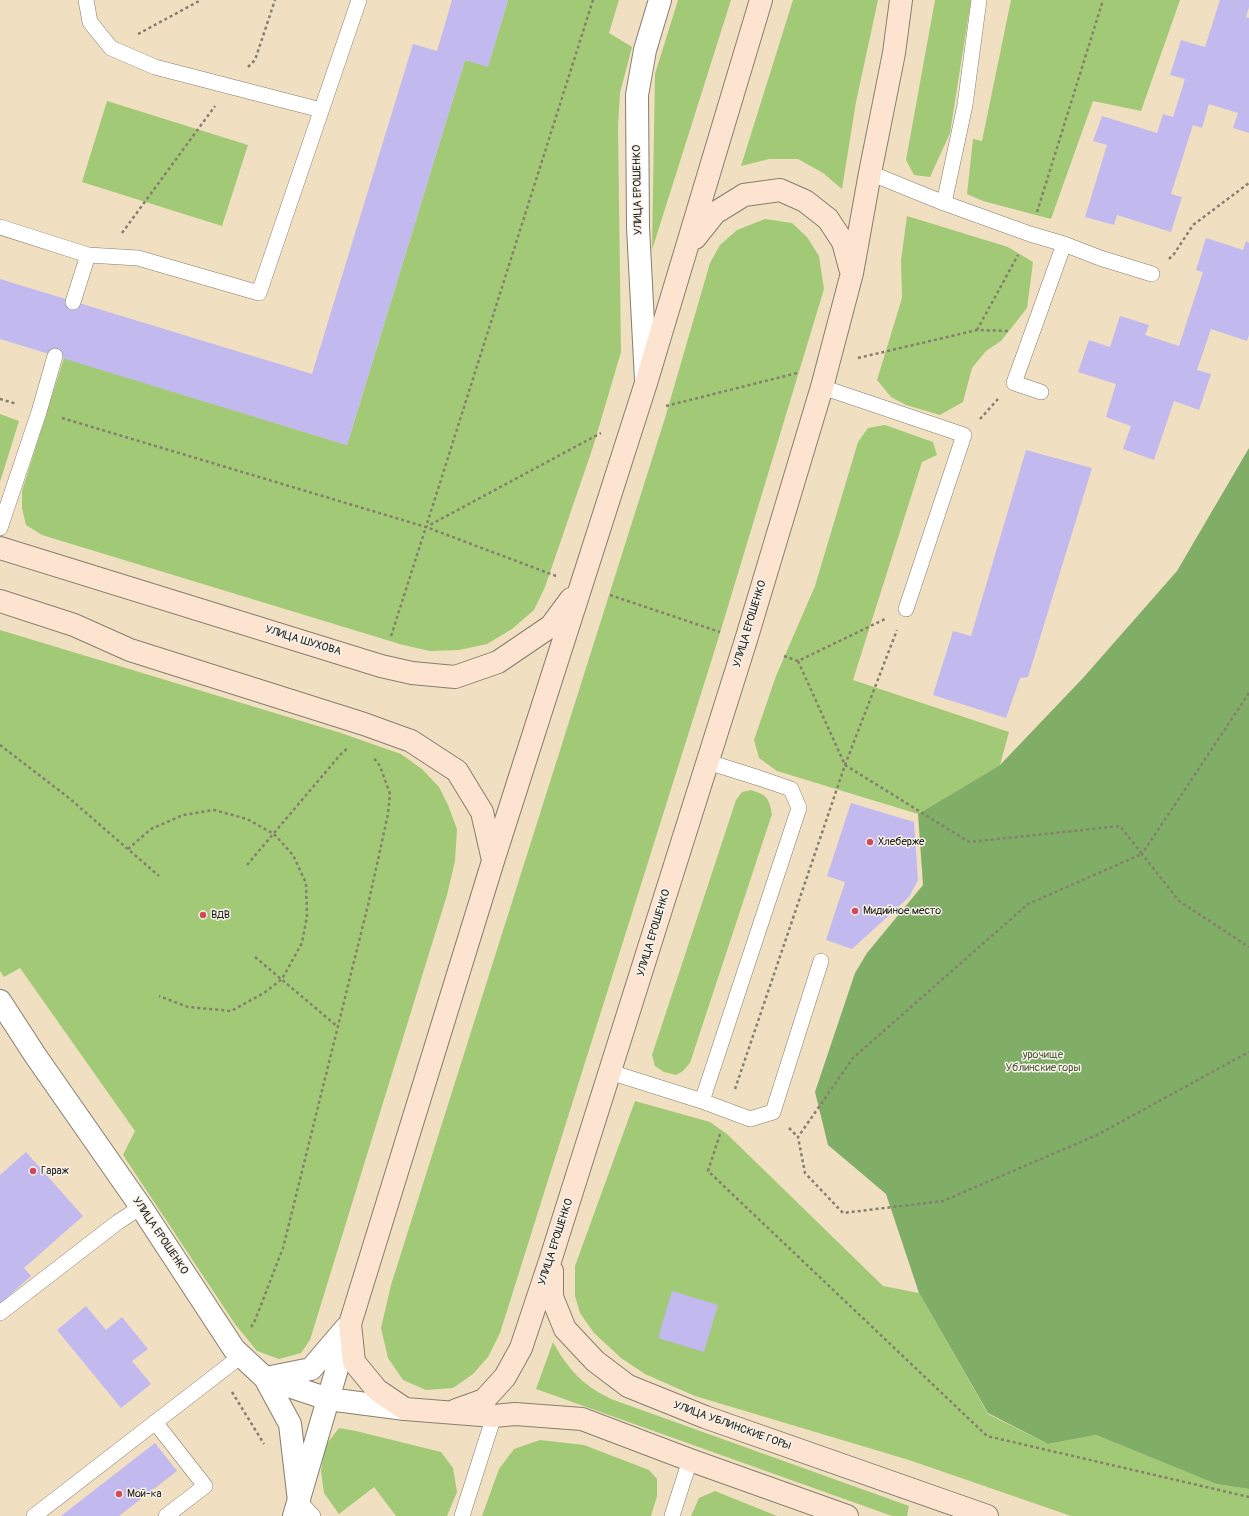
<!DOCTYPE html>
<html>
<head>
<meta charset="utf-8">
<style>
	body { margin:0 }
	canvas { display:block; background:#f0dfc1 }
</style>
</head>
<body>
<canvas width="1249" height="1516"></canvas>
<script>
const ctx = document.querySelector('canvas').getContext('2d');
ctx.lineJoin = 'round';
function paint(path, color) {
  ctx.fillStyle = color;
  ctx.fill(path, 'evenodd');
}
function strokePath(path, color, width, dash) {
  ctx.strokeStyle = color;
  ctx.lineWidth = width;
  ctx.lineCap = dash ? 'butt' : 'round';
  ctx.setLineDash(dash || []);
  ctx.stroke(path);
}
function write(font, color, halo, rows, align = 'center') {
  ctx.font = font + ' Pangolin,sans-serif';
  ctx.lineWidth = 3;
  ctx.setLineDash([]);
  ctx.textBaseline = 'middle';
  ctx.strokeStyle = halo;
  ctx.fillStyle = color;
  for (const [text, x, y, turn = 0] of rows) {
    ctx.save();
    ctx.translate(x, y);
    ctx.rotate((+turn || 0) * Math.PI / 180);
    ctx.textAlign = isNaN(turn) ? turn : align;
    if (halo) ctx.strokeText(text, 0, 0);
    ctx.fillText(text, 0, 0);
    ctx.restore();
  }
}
paint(new Path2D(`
	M 508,0 L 619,0 L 609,33 L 632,47 L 620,93 L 618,127 L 621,352 L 593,447 L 545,587 L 534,610 L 512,629 L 487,644 L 459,650 L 430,651 L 403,645 L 42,535 L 26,525 L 22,508 L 22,491 L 64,358 L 347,445 L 465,60 L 488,66 Z
	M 678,0 L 731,0 L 652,250 L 655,74 Z
	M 793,0 L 878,0 L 856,102 L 842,189 L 823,173 L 798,159 L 769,159 L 741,166 Z
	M 935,0 L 971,0 L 950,133 L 930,177 L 914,175 L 906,160 Z
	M 1011,0 L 1180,0 L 1141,111 L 1093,101 L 1051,219 L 983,201 L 967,194 L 973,139 L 982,141 Z
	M 107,101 L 248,145 L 222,226 L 82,182 Z
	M 907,216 L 1008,247 L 1033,262 L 1027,308 L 1001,341 L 986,351 L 972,368 L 963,402 L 940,415 L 906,405 L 891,397 L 877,380 L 902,298 L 901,260 Z
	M 765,219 L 792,223 L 807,237 L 819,256 L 824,289 L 716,646 L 500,1333 L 488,1357 L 473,1374 L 453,1388 L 426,1390 L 403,1380 L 388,1358 L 381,1328 L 391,1285 L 665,418 L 710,263 L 720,245 L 737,230 Z
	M 0,414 L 19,421 L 0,482 Z
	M 885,425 L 933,442 L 937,455 L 922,462 L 853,680 L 1009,732 L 1000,765 L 918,814 L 777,771 L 759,758 L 754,740 L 776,676 L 815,586 L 858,442 L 868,428 Z
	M 0,630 L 341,733 L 401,754 L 422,769 L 439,787 L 448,805 L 457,829 L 455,861 L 447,895 L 310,1340 L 301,1353 L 279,1359 L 257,1351 L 235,1324 L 123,1155 L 135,1131 L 20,968 L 4,977 L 0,971 Z
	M 751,790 C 766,795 769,797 772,814 L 690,1063 L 683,1071 L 676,1075 L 664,1072 L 655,1066 L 652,1055 L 736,800 L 742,792 Z
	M 635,1101 L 710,1122 L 727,1134 L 883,1286 L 919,1293 L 988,1414 L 1048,1444 L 1096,1435 L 1216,1484 L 1249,1489 L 1249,1516 L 1071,1516 L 909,1460 L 695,1396 L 645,1374 L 621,1358 L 594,1333 L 580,1313 L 575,1296 L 575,1266 Z
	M 553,1342 C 562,1359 574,1375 589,1386 C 595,1391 604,1395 611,1399 L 909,1506 L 907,1516 L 892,1516 L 536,1389 Z
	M 339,1428 L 356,1431 L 441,1452 L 453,1468 L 457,1492 L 447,1516 L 396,1516 L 374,1487 L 339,1514 L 324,1493 L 321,1471 L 325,1446 Z
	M 540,1440 L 584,1445 L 649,1470 L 657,1479 L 657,1496 L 651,1516 L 482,1516 L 499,1469 L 514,1449 Z
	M 715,1491 L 777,1516 L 691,1516 L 699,1498 Z`), '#a2ca76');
paint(new Path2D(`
	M 1249,448 L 1249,1489 L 1216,1484 L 1096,1435 L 1048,1444 L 988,1413 L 919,1293 L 886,1194 L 828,1145 L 815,1092 L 855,973 L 867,953 L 923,885 L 918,814 L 1000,765 L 1083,678 L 1177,571 Z`), '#81ae67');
paint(new Path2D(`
	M 452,0 L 508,0 L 488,67 L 465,60 L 347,445 L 0,339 L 0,279 L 312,374 L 413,44 L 437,51 Z
	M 1220,0 L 1249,0 L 1249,7 L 1246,17 L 1249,18 L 1249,133 L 1233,128 L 1238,113 L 1209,104 L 1202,128 L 1193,125 L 1171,194 L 1182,197 L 1171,232 L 1117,215 L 1114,225 L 1085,217 L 1107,145 L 1093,141 L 1102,116 L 1157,133 L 1163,114 L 1173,117 L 1185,79 L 1170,75 L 1181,40 L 1205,47 Z
	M 1206,238 L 1243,250 L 1246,241 L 1249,243 L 1249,335 L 1247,341 L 1211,329 L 1197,370 L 1211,374 L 1199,410 L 1174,401 L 1154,460 L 1123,449 L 1131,426 L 1106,417 L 1116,384 L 1078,372 L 1089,340 L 1110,347 L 1120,316 L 1149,325 L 1145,335 L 1179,346 L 1203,272 L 1196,270 Z
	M 1026,450 L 1092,468 L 1028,677 L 1020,678 L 1006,718 L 933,695 L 953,631 L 971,636 Z
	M 851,803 L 914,822 L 918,880 L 909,897 L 852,949 L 826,940 L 845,882 L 827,876 Z
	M 26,1152 L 83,1216 L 24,1268 L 31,1276 L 0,1304 L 0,1175 Z
	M 672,1291 L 718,1305 L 704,1352 L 658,1338 Z
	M 86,1306 L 106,1330 L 122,1317 L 148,1349 L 132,1361 L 151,1384 L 121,1408 L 57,1330 Z
	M 155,1443 L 177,1471 L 119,1516 L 61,1516 Z`), '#c2b9ef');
const service = new Path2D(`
	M 86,0 L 90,22 L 111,48 L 155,67 L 321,110
	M 870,173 L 944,203 L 1030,234 L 1064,244 L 1100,258 L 1152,274
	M 944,203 L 965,105 L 979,0
	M 0,227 L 88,255 L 138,258 L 259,293 L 359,0
	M 73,302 L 88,255
	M 822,387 L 964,435 L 906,609
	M 1041,392 L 1014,383 L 1064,244
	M 0,528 L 39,412 L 55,356
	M 610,1072 L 702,1101 L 750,1119 L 773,1112 L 821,961
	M 702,1101 L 799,808 L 791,789 L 759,778 L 708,762
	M 0,1313 L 118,1222 L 141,1207
	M 155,1422 L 205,1486 L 166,1516
	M 299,1501 L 313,1516
	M 34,1516 L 241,1356
	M 462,1516 L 494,1416
	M 672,1516 L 690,1460`);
const minor = new Path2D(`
	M 646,380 L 638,227 L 637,95 L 645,50 L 660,0
	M 0,1001 L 35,1055 L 141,1207 L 234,1349 L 265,1378 L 290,1424 L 299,1501
	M 265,1378 L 328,1399 L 405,1409
	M 266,1378 L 311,1369 L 346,1328
	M 294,1516 L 350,1324`);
const secondary = new Path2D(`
	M 761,0 L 646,383 L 493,861 L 350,1324 L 354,1362 L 377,1390 L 405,1409 L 494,1416 L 515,1414 L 582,1419 L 690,1460 L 847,1516
	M 695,238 L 715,213 L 744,195 L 780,190 L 805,201 L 828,219 L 843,242 L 850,268
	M 0,548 L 381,666 L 412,673 L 455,677 L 498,662 L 551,626 L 571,599
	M 0,601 L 74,625 L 130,650 L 364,724 L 411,741 L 457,771 L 482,812 L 493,860
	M 552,1271 L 552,1297 L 565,1329 L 595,1361 L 628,1386 L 705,1417 L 987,1516
	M 456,1410 L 484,1400 L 505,1377 L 521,1348 L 551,1258 L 746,640 L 822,387 L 852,273 L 870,173 L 894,53 L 901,0`);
strokePath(service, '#867e6e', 16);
strokePath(minor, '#867e6e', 24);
strokePath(secondary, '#867e6e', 24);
strokePath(new Path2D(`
	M 138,34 L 201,0
	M 248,67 L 255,60 L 275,0
	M 1037,212 L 1103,0
	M 122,233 L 215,106
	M 1169,259 L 1174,254 L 1193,225 L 1249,183
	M 977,330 L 1018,255
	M 858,358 L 977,330 L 1008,331
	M 0,399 L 17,404
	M 666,406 L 797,373
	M 62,418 L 426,527 L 593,0
	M 980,419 L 998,399
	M 556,576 L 426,527 L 601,433
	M 610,595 L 720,632
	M 391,636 L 426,527
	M 784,656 L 798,661 L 885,619
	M 798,661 L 845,765 L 969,842 L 1120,826 L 1142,854 L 1028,904 L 853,1058 L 798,1137 L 805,1173 L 843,1213 L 943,1201 L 1097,1135 L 1249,1052
	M 1249,693 L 1142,854 L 1179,901 L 1249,947
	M 0,745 L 69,798 L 159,876
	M 128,849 L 151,829 L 183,815 L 214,810 L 247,819 L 274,834 L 293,855 L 306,883 L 307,916 L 302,943 L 282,979 L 264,993 L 231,1011 L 188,1007 L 159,996
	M 247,865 L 340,755 L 349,747
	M 255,957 L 338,1027
	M 735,1089 L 845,765 L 897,630
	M 789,1128 L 798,1137
	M 720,1134 L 708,1171 L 987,1436 L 1249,1497
	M 251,1327 L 254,1323 L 283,1248 L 368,905 L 388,814 L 390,794 L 380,766 L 373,757
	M 232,1392 L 264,1444`), '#867e6e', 2.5, [3, 3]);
strokePath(service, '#fff', 15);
strokePath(minor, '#fff', 22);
strokePath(secondary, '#fde4d1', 22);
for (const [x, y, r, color] of [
	[870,842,4,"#d1495b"],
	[855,911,4,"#d1495b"],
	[203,915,4,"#d1495b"],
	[33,1171,4,"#d1495b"],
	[119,1494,4,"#d1495b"]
]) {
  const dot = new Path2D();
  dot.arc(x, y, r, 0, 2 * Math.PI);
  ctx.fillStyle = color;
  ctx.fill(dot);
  strokePath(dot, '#f7f3e8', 1.5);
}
write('11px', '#1c1c1c', '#f7f3e8', [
	["УЛИЦА ЕРОШЕНКО",638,190,-91],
	["УЛИЦА ЕРОШЕНКО",750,624,-73],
	["УЛИЦА ШУХОВА",303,641,17],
	["УЛИЦА ЕРОШЕНКО",654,933,-73],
	["УЛИЦА ЕРОШЕНКО",160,1236,56],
	["УЛИЦА ЕРОШЕНКО",556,1242,-72],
	["УЛИЦА УБЛИНСКИЕ ГОРЫ",732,1426,20]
]);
write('11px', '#1c1c1c', '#f7f3e8', [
	["Хлеберже",878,842],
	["Мидийное место",863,911],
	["ВДВ",211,915],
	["Гараж",41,1171],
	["Мой-ка",127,1494]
], 'left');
write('11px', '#4b593c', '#f7f3e8', [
	["урочище",1043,1055],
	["Ублинские горы",1043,1068]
]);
</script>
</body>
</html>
